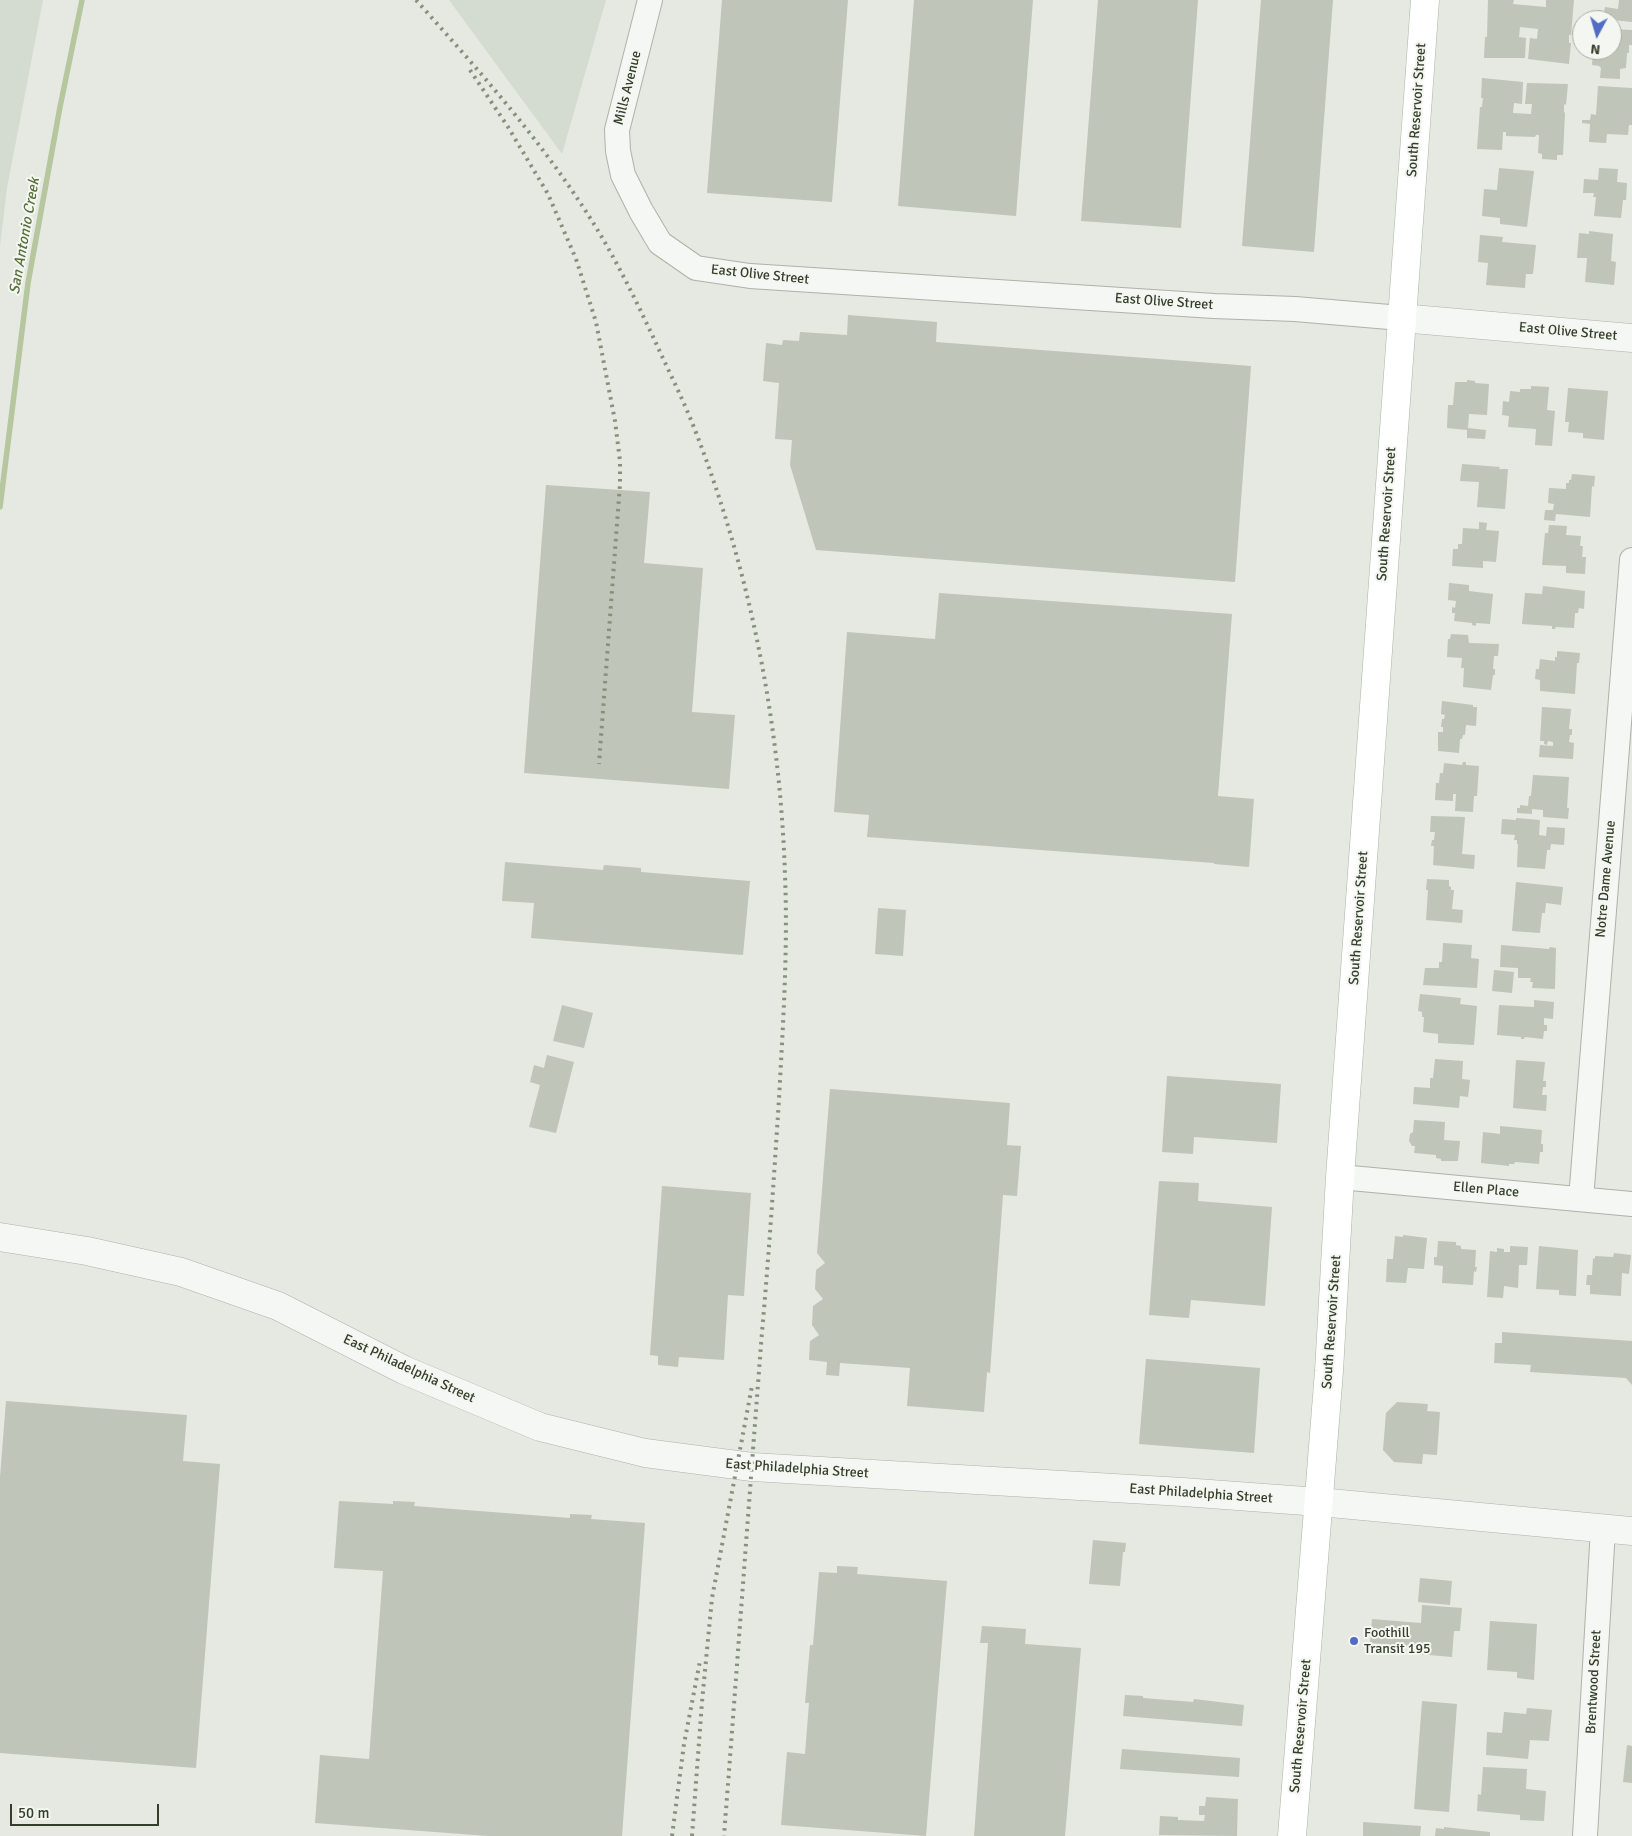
<!DOCTYPE html>
<html>
<head>
<meta charset="utf-8">
<style>
	body { margin:0 }
	#map { position:relative; width:1632px; height:1836px; overflow:hidden; background:#e5e9e1; font-family:Signika,sans-serif }
	canvas { display:block }
	.north { position:absolute; left:1572px; top:10px; width:50px; height:50px; box-sizing:border-box; background:#f4f6f1; border:1px solid #a7ada2; border-radius:50%; rotate:186deg; font-size:14px; font-weight:700; line-height:20px; text-align:center; color:#343f2b }
	.north::after { content:''; display:block; margin:auto; width:18px; height:22px; background:#506cc4; clip-path:polygon(50% 0,100% 100%,50% 72%,0 100%) }
	.scale { position:absolute; left:10px; top:1804px; width:149px; height:22px; box-sizing:border-box; border:2px solid #343f2b; border-top:0; padding-left:6px; font-size:15px; line-height:18px; white-space:nowrap; color:#343f2b; -webkit-text-stroke:4px #f4f6f1; paint-order:stroke }
</style>
</head>
<body>
<div id="map">
<canvas width="1632" height="1836"></canvas>
<div class="north">N</div>
<div class="scale">50 m</div>
</div>
<script>
const ctx = document.querySelector('canvas').getContext('2d');
ctx.lineJoin = 'round';
function paint(path, color) {
  ctx.fillStyle = color;
  ctx.fill(path, 'evenodd');
}
function strokePath(path, color, width, dash) {
  ctx.strokeStyle = color;
  ctx.lineWidth = width;
  ctx.lineCap = dash ? 'butt' : 'round';
  ctx.setLineDash(dash || []);
  ctx.stroke(path);
}
function write(font, color, halo, rows, align = 'center') {
  ctx.font = font + ' Signika,sans-serif';
  ctx.lineWidth = 4;
  ctx.setLineDash([]);
  ctx.textBaseline = 'middle';
  ctx.strokeStyle = halo;
  ctx.fillStyle = color;
  for (const [text, x, y, turn = 0] of rows) {
    ctx.save();
    ctx.translate(x, y);
    ctx.rotate((+turn || 0) * Math.PI / 180);
    ctx.textAlign = isNaN(turn) ? turn : align;
    if (halo) ctx.strokeText(text, 0, 0);
    ctx.fillText(text, 0, 0);
    ctx.restore();
  }
}
paint(new Path2D(`
	M 0,0 L 43,0 L 7,188 L 0,246 Z
	M 449,0 L 606,0 L 562,154 Z`), '#d4dbd0');
strokePath(new Path2D(`
	M 0,507 L 28,283 L 60,107 L 82,0`), '#b6c69f', 5.5);
paint(new Path2D(`
	M 722,0 L 848,0 L 832,202 L 707,193 Z
	M 914,0 L 1033,0 L 1016,216 L 898,206 Z
	M 1098,0 L 1198,0 L 1181,228 L 1081,221 Z
	M 1261,0 L 1333,0 L 1314,252 L 1242,246 Z
	M 1488,0 L 1514,0 L 1513,4 L 1546,7 L 1546,0 L 1574,0 L 1571,35 L 1569,35 L 1569,43 L 1571,43 L 1569,64 L 1528,59 L 1530,38 L 1537,39 L 1538,29 L 1520,27 L 1519,37 L 1526,38 L 1525,58 L 1484,58 L 1485,37 L 1487,37 Z
	M 1619,0 L 1632,0 L 1632,22 L 1603,19 L 1605,7 L 1618,9 Z
	M 1580,25 L 1582,25 L 1582,43 L 1579,43 Z
	M 1612,29 L 1632,30 L 1632,45 L 1629,45 L 1629,53 L 1627,53 L 1626,68 L 1620,69 L 1620,79 L 1600,78 L 1601,68 L 1599,66 L 1592,65 L 1593,50 L 1612,50 Z
	M 1482,78 L 1523,82 L 1522,104 L 1514,103 L 1513,113 L 1531,114 L 1532,104 L 1525,104 L 1527,83 L 1568,84 L 1566,105 L 1564,104 L 1564,112 L 1565,113 L 1563,155 L 1557,155 L 1557,160 L 1542,159 L 1542,154 L 1538,153 L 1539,135 L 1536,135 L 1535,137 L 1506,136 L 1506,132 L 1503,132 L 1502,150 L 1477,149 L 1480,107 L 1482,107 L 1483,98 L 1481,98 Z
	M 1598,86 L 1632,88 L 1632,125 L 1629,125 L 1628,135 L 1607,134 L 1606,143 L 1589,142 L 1590,124 L 1582,123 L 1582,120 L 1590,120 L 1591,114 L 1596,115 Z
	M 1499,168 L 1534,171 L 1527,227 L 1500,224 L 1500,218 L 1482,216 L 1484,189 L 1497,190 Z
	M 1599,168 L 1618,169 L 1617,182 L 1627,183 L 1626,200 L 1623,200 L 1621,218 L 1594,216 L 1596,197 L 1593,197 L 1594,193 L 1583,193 L 1584,179 L 1598,180 Z
	M 1589,231 L 1613,234 L 1611,261 L 1616,262 L 1614,285 L 1585,282 L 1587,258 L 1577,258 L 1579,233 L 1589,234 Z
	M 1480,235 L 1503,237 L 1502,242 L 1536,245 L 1533,274 L 1526,274 L 1525,288 L 1486,285 L 1488,263 L 1478,262 Z
	M 848,315 L 937,322 L 936,342 L 1251,366 L 1235,582 L 816,550 L 790,465 L 792,440 L 775,439 L 779,383 L 763,381 L 766,343 L 782,345 L 783,340 L 799,341 L 800,332 L 847,335 Z
	M 1467,380 L 1475,381 L 1475,383 L 1489,384 L 1487,415 L 1469,414 L 1468,428 L 1486,430 L 1485,439 L 1467,438 L 1467,430 L 1447,428 L 1448,405 L 1453,405 L 1455,382 L 1467,382 Z
	M 1531,386 L 1549,387 L 1547,410 L 1555,411 L 1552,446 L 1535,445 L 1536,429 L 1508,427 L 1509,416 L 1502,415 L 1503,401 L 1509,402 L 1510,391 L 1520,392 L 1520,389 L 1531,389 Z
	M 1568,388 L 1608,391 L 1604,440 L 1583,438 L 1583,433 L 1568,432 L 1569,422 L 1565,422 Z
	M 1462,464 L 1500,467 L 1499,469 L 1508,469 L 1505,509 L 1477,507 L 1479,482 L 1460,481 Z
	M 1572,474 L 1595,476 L 1594,487 L 1592,486 L 1590,517 L 1556,514 L 1555,521 L 1544,520 L 1545,510 L 1553,510 L 1554,504 L 1548,503 L 1549,488 L 1566,489 L 1566,483 L 1569,483 L 1569,480 L 1571,480 Z
	M 546,485 L 650,492 L 644,563 L 703,568 L 692,712 L 735,715 L 729,789 L 524,773 Z
	M 1479,522 L 1487,523 L 1486,530 L 1499,531 L 1496,562 L 1483,561 L 1483,568 L 1452,566 L 1453,549 L 1458,549 L 1458,544 L 1462,544 L 1463,528 L 1479,529 Z
	M 1549,525 L 1567,526 L 1566,535 L 1581,536 L 1580,546 L 1583,546 L 1582,557 L 1586,557 L 1585,574 L 1566,573 L 1566,566 L 1542,565 L 1545,533 L 1548,533 Z
	M 1449,583 L 1469,585 L 1469,591 L 1493,594 L 1490,624 L 1476,623 L 1476,626 L 1472,625 L 1472,623 L 1454,621 L 1455,613 L 1452,613 L 1452,607 L 1455,608 L 1456,601 L 1448,600 Z
	M 1543,586 L 1585,591 L 1584,609 L 1579,608 L 1578,613 L 1575,613 L 1574,628 L 1556,627 L 1555,629 L 1552,629 L 1552,626 L 1522,624 L 1525,593 L 1542,594 Z
	M 939,593 L 1232,614 L 1218,796 L 1254,799 L 1249,867 L 1214,864 L 1214,863 L 867,837 L 869,815 L 834,812 L 847,632 L 935,639 Z
	M 1451,634 L 1468,635 L 1469,643 L 1499,644 L 1498,656 L 1494,656 L 1493,669 L 1495,669 L 1495,675 L 1493,675 L 1491,690 L 1463,687 L 1464,668 L 1461,668 L 1462,658 L 1447,657 L 1448,639 L 1450,639 Z
	M 1557,651 L 1580,653 L 1579,663 L 1577,663 L 1575,694 L 1540,691 L 1540,680 L 1535,679 L 1536,669 L 1539,669 L 1540,659 L 1555,661 L 1555,657 L 1557,657 Z
	M 1442,701 L 1473,705 L 1473,707 L 1477,707 L 1476,726 L 1466,725 L 1465,735 L 1463,735 L 1462,739 L 1460,739 L 1459,753 L 1438,751 L 1438,732 L 1443,732 L 1443,727 L 1441,727 L 1442,719 L 1444,719 L 1445,715 L 1441,714 Z
	M 1542,707 L 1571,709 L 1569,729 L 1572,729 L 1572,735 L 1570,735 L 1569,742 L 1574,743 L 1573,759 L 1539,757 L 1540,745 L 1553,746 L 1553,742 L 1548,741 L 1547,745 L 1544,744 L 1544,741 L 1540,741 Z
	M 1463,762 L 1466,762 L 1466,765 L 1479,766 L 1477,796 L 1474,796 L 1473,812 L 1455,811 L 1456,794 L 1453,794 L 1453,801 L 1435,800 L 1436,783 L 1439,783 L 1440,773 L 1443,773 L 1444,763 L 1462,765 Z
	M 1533,775 L 1569,777 L 1567,808 L 1569,808 L 1568,819 L 1543,817 L 1543,810 L 1532,809 L 1532,814 L 1517,813 L 1517,808 L 1520,808 L 1520,805 L 1528,806 L 1529,796 L 1531,796 Z
	M 1431,816 L 1465,817 L 1462,854 L 1475,855 L 1474,869 L 1433,865 L 1434,846 L 1431,846 L 1432,840 L 1434,840 L 1435,832 L 1430,832 Z
	M 1516,818 L 1540,820 L 1539,835 L 1546,836 L 1547,827 L 1565,828 L 1564,845 L 1551,844 L 1550,850 L 1547,850 L 1545,869 L 1517,867 L 1518,844 L 1517,844 L 1517,840 L 1514,840 L 1515,835 L 1501,834 L 1502,819 L 1516,820 Z
	M 505,862 L 603,870 L 604,865 L 641,868 L 641,872 L 750,881 L 743,955 L 531,938 L 534,903 L 502,901 Z
	M 1427,879 L 1449,880 L 1449,886 L 1451,887 L 1451,890 L 1454,890 L 1452,909 L 1463,910 L 1462,923 L 1426,920 L 1428,890 L 1426,890 Z
	M 1516,882 L 1563,887 L 1561,905 L 1546,903 L 1545,913 L 1542,913 L 1540,933 L 1512,931 Z
	M 878,908 L 906,910 L 903,956 L 875,954 Z
	M 1443,943 L 1472,945 L 1471,958 L 1479,959 L 1477,988 L 1423,985 L 1425,968 L 1439,968 L 1439,962 L 1442,962 Z
	M 1501,945 L 1549,949 L 1550,947 L 1556,948 L 1555,989 L 1532,988 L 1533,982 L 1530,982 L 1531,978 L 1518,978 L 1518,968 L 1500,967 Z
	M 1494,970 L 1514,972 L 1512,993 L 1492,991 Z
	M 1420,994 L 1461,998 L 1460,1004 L 1477,1006 L 1474,1045 L 1438,1043 L 1438,1034 L 1423,1032 L 1424,1017 L 1422,1017 L 1422,1012 L 1418,1011 Z
	M 1534,1000 L 1554,1002 L 1553,1019 L 1544,1018 L 1544,1025 L 1547,1025 L 1547,1031 L 1544,1031 L 1543,1039 L 1525,1037 L 1524,1039 L 1521,1039 L 1521,1037 L 1497,1035 L 1499,1005 L 1534,1007 Z
	M 562,1005 L 593,1013 L 584,1048 L 553,1041 Z
	M 547,1055 L 574,1062 L 556,1133 L 529,1127 L 540,1085 L 530,1082 L 534,1065 L 544,1068 Z
	M 1435,1059 L 1463,1061 L 1462,1079 L 1470,1080 L 1468,1097 L 1460,1096 L 1459,1108 L 1413,1104 L 1414,1087 L 1430,1088 L 1430,1078 L 1433,1078 Z
	M 1516,1060 L 1545,1062 L 1543,1081 L 1546,1081 L 1546,1087 L 1543,1087 L 1542,1095 L 1547,1095 L 1546,1111 L 1513,1108 Z
	M 1167,1076 L 1281,1084 L 1277,1143 L 1194,1137 L 1193,1154 L 1162,1152 Z
	M 830,1089 L 1010,1103 L 1007,1145 L 1021,1146 L 1017,1196 L 1003,1195 L 990,1373 L 987,1372 L 984,1412 L 907,1406 L 910,1368 L 840,1363 L 839,1376 L 826,1375 L 827,1362 L 809,1360 L 810,1341 L 819,1335 L 812,1325 L 813,1306 L 823,1299 L 815,1289 L 816,1270 L 825,1263 L 817,1253 Z
	M 1414,1120 L 1445,1122 L 1444,1140 L 1460,1141 L 1458,1161 L 1441,1161 L 1441,1159 L 1436,1158 L 1436,1155 L 1414,1153 L 1415,1146 L 1412,1146 L 1409,1141 L 1410,1134 L 1413,1132 Z
	M 1500,1126 L 1542,1130 L 1541,1144 L 1543,1144 L 1543,1152 L 1540,1152 L 1539,1164 L 1515,1162 L 1514,1164 L 1509,1164 L 1509,1166 L 1481,1163 L 1483,1132 L 1500,1134 Z
	M 1159,1181 L 1199,1183 L 1198,1201 L 1272,1207 L 1265,1306 L 1191,1300 L 1189,1318 L 1149,1315 Z
	M 662,1186 L 751,1193 L 744,1296 L 728,1295 L 724,1360 L 679,1357 L 678,1367 L 658,1365 L 658,1356 L 650,1355 Z
	M 1403,1235 L 1427,1238 L 1424,1269 L 1408,1268 L 1406,1283 L 1386,1282 L 1387,1259 L 1393,1259 L 1395,1236 L 1403,1237 Z
	M 1438,1241 L 1456,1242 L 1456,1245 L 1461,1246 L 1461,1249 L 1476,1250 L 1475,1267 L 1477,1267 L 1476,1272 L 1474,1271 L 1473,1285 L 1442,1283 L 1443,1266 L 1434,1265 L 1434,1257 L 1437,1257 Z
	M 1510,1246 L 1528,1247 L 1527,1265 L 1519,1265 L 1518,1288 L 1504,1286 L 1503,1298 L 1487,1297 L 1490,1251 L 1497,1252 L 1497,1248 L 1504,1249 L 1504,1252 L 1510,1252 Z
	M 1539,1246 L 1578,1250 L 1576,1296 L 1559,1295 L 1559,1290 L 1536,1289 Z
	M 1614,1253 L 1631,1255 L 1629,1274 L 1622,1273 L 1621,1296 L 1590,1294 L 1590,1285 L 1586,1285 L 1587,1275 L 1592,1275 L 1593,1258 L 1595,1259 L 1595,1256 L 1613,1257 Z
	M 1502,1332 L 1632,1341 L 1632,1385 L 1626,1378 L 1530,1372 L 1531,1365 L 1494,1363 L 1495,1343 L 1502,1343 Z
	M 1146,1359 L 1260,1368 L 1254,1453 L 1139,1444 Z
	M 6,1401 L 187,1415 L 183,1461 L 220,1464 L 196,1768 L 0,1753 L 0,1477 Z
	M 1397,1402 L 1428,1404 L 1427,1411 L 1440,1412 L 1437,1455 L 1423,1454 L 1422,1464 L 1394,1462 L 1383,1450 L 1386,1413 Z
	M 339,1501 L 393,1504 L 393,1501 L 415,1502 L 414,1506 L 570,1518 L 570,1514 L 592,1515 L 591,1519 L 645,1523 L 622,1836 L 488,1836 L 315,1823 L 320,1755 L 369,1759 L 383,1571 L 334,1568 Z
	M 1093,1540 L 1126,1543 L 1125,1552 L 1123,1552 L 1120,1586 L 1089,1584 Z
	M 837,1566 L 858,1567 L 857,1574 L 947,1581 L 926,1836 L 781,1825 L 787,1752 L 805,1754 L 809,1703 L 805,1703 L 810,1645 L 813,1645 L 819,1572 L 837,1573 Z
	M 1420,1578 L 1452,1581 L 1450,1605 L 1418,1602 Z
	M 1422,1605 L 1462,1608 L 1460,1631 L 1454,1631 L 1452,1657 L 1418,1654 L 1419,1647 L 1370,1643 L 1372,1619 L 1421,1623 Z
	M 1490,1621 L 1537,1624 L 1534,1680 L 1517,1678 L 1517,1672 L 1487,1670 Z
	M 982,1626 L 1026,1629 L 1025,1644 L 1081,1648 L 1065,1836 L 974,1836 L 988,1643 L 980,1643 Z
	M 1125,1695 L 1143,1696 L 1143,1698 L 1193,1702 L 1194,1699 L 1244,1705 L 1242,1726 L 1123,1716 Z
	M 1422,1701 L 1457,1704 L 1449,1812 L 1414,1809 Z
	M 1527,1708 L 1552,1710 L 1549,1741 L 1530,1740 L 1528,1759 L 1486,1755 L 1487,1732 L 1502,1733 L 1504,1712 L 1526,1714 Z
	M 1627,1745 L 1632,1746 L 1632,1783 L 1623,1782 Z
	M 1122,1749 L 1240,1758 L 1239,1777 L 1120,1769 Z
	M 1483,1767 L 1527,1769 L 1526,1789 L 1546,1791 L 1544,1821 L 1520,1820 L 1520,1815 L 1477,1811 L 1478,1794 L 1481,1795 Z
	M 1206,1797 L 1238,1799 L 1237,1836 L 1159,1835 L 1160,1816 L 1178,1817 L 1178,1820 L 1204,1821 L 1205,1815 L 1199,1815 L 1199,1806 L 1205,1806 Z
	M 1363,1822 L 1421,1826 L 1420,1836 L 1363,1836 Z
	M 1444,1827 L 1490,1832 L 1490,1836 L 1435,1836 L 1436,1828 L 1444,1829 Z`), '#bfc5b9');
const minor = new Path2D(`
	M 650,0 L 617,130 L 618,151 L 623,175 L 641,211 L 660,243 L 696,268 L 750,276 L 1214,306 L 1295,309 L 1401,318
	M 1340,1177 L 1632,1204
	M 1581,1199 L 1632,560
	M 1585,1836 L 1603,1529`);
const tertiary = new Path2D(`
	M 1401,318 L 1632,338
	M 0,1237 L 87,1251 L 181,1272 L 278,1306 L 404,1370 L 540,1427 L 645,1453 L 752,1467 L 1183,1492 L 1319,1502 L 1632,1531`);
const primary = new Path2D(`
	M 1292,1836 L 1329,1371 L 1340,1177 L 1425,0`);
strokePath(minor, '#acb3a7', 26);
strokePath(tertiary, '#acb3a7', 29);
strokePath(primary, '#aab4a2', 29);
strokePath(minor, '#f5f7f4', 24);
strokePath(tertiary, '#f5f7f4', 28);
strokePath(primary, '#fff', 28);
strokePath(new Path2D(`
	M 416,0 C 474,65 533,131 581,204 C 610,247 633,294 655,341 C 668,370 683,399 695,430 C 750,572 780,722 785,875 C 788,950 783,1024 779,1099 C 774,1176 769,1254 762,1332 C 749,1500 737,1668 724,1836
	M 470,70 L 508,127 L 548,194 L 576,259 L 596,322 L 615,421 L 620,461 L 620,484 L 599,764
	M 672,1836 L 684,1744 L 700,1661
	M 692,1836 L 702,1702 L 712,1598 L 752,1386`), '#86917c', 4, [2.5, 5]);
for (const [x, y, r, color] of [
	[1354,1641,5,"#506cc4"]
]) {
  const dot = new Path2D();
  dot.arc(x, y, r, 0, 2 * Math.PI);
  ctx.fillStyle = color;
  ctx.fill(dot);
  strokePath(dot, '#f4f6f1', 2);
}
write('14px', '#343f2b', '#f4f6f1', [
	["Mills Avenue",628,88,-76],
	["South Reservoir Street",1417,110,-86],
	["East Olive Street",760,275,6],
	["East Olive Street",1164,302,4],
	["East Olive Street",1568,332,5],
	["South Reservoir Street",1387,514,-86],
	["Notre Dame Avenue",1606,879,-85],
	["South Reservoir Street",1359,918,-86],
	["Ellen Place",1486,1190,5],
	["South Reservoir Street",1332,1322,-86],
	["East Philadelphia Street",409,1369,25],
	["East Philadelphia Street",797,1469,4],
	["East Philadelphia Street",1201,1494,4],
	["Brentwood Street",1594,1682,-87],
	["South Reservoir Street",1301,1726,-85]
]);
write('14px', '#343f2b', '#f4f6f1', [
	["Foothill",1364,1633],
	["Transit 195",1364,1649]
], 'left');
write('italic 15px', '#567038', '#f4f6f1', [
	["San Antonio Creek",25,236,-80]
]);
</script>
</body>
</html>
